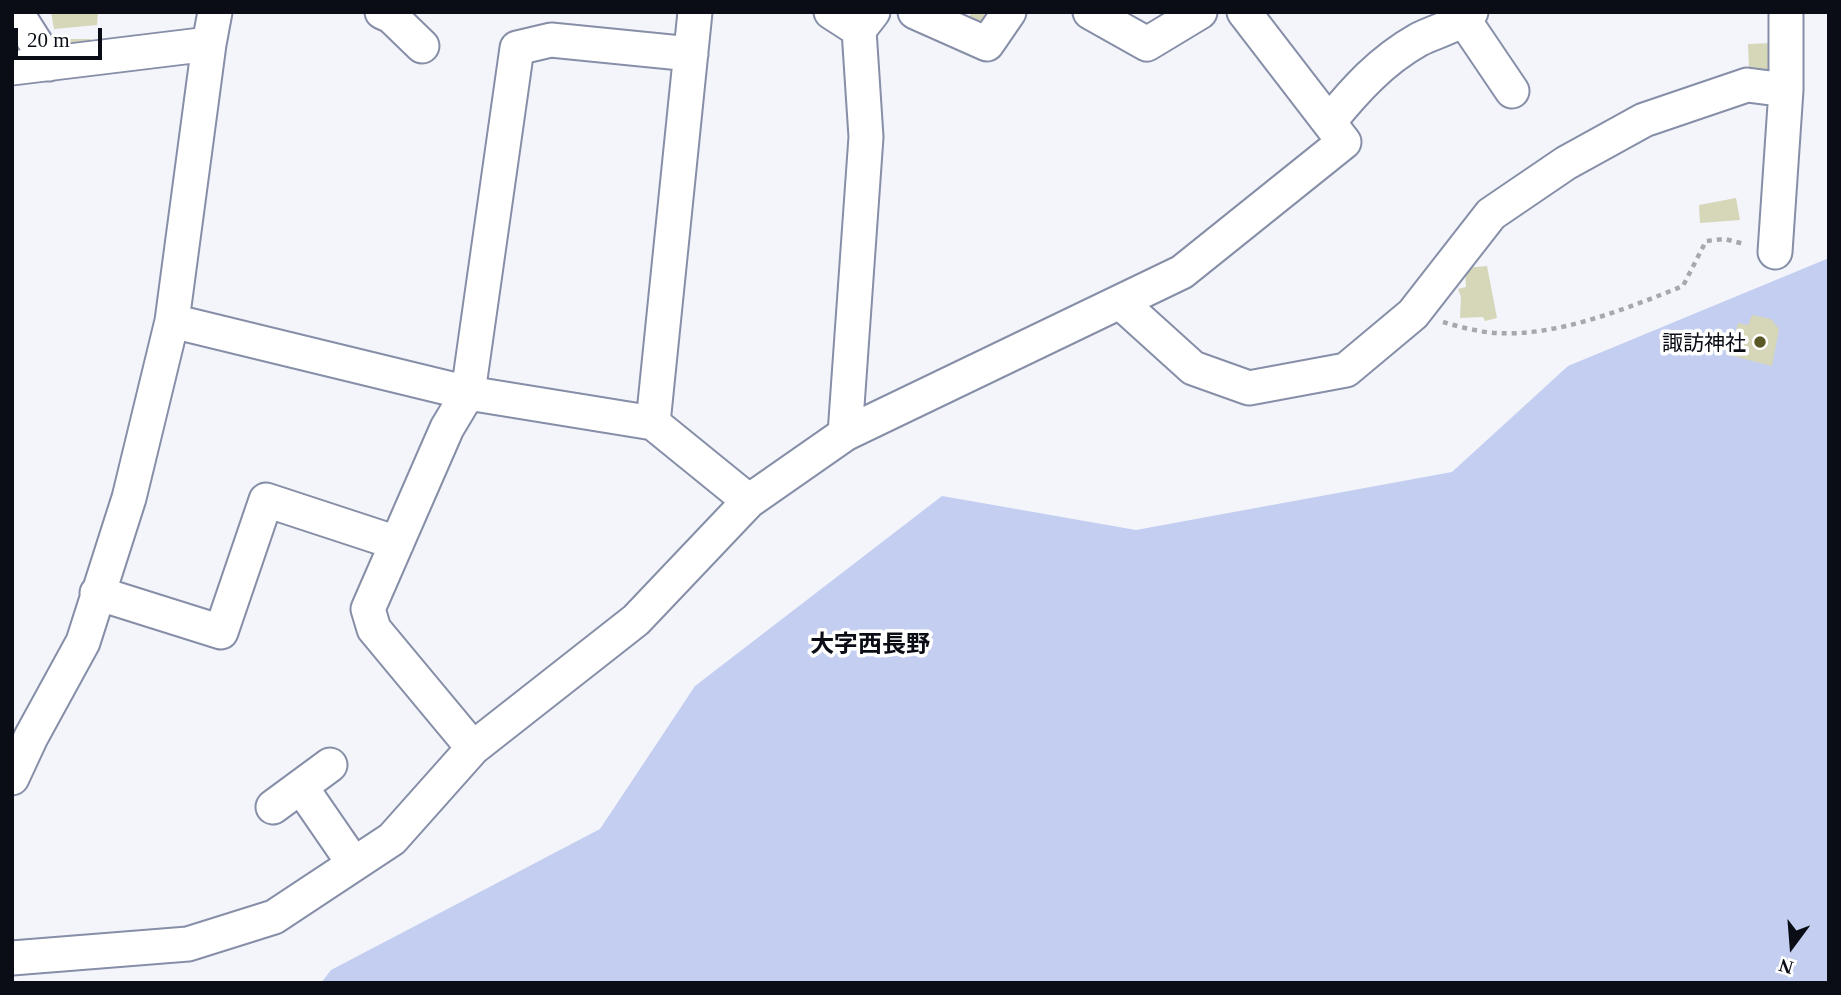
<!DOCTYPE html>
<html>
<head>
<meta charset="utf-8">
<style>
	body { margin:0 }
	#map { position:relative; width:1841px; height:995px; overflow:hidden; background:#f3f5fa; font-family:Georgia,serif }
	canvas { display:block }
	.frame { position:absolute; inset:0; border:14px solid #0a0d16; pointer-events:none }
	.north { position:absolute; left:1757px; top:911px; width:70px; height:70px; -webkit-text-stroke:5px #fff; paint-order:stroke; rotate:196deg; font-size:19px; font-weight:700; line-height:28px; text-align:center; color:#0a0d16 }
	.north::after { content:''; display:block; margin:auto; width:24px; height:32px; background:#0a0d16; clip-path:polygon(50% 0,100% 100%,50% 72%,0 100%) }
	.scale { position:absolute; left:14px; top:28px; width:88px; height:32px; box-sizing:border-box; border:4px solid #0a0d16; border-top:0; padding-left:9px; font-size:21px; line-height:24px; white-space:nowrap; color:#0a0d16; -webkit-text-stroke:5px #fff; paint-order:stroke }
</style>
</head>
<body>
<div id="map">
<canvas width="1841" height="995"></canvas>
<div class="frame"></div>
<div class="north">N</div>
<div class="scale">20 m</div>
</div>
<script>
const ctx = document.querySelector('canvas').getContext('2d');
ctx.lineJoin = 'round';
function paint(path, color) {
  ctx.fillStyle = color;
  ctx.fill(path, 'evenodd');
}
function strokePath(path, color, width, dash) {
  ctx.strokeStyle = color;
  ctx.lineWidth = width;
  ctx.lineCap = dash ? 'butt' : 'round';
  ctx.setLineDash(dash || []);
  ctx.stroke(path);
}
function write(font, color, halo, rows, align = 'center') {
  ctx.font = font + ' Georgia,"Noto Sans JP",serif';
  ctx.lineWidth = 7;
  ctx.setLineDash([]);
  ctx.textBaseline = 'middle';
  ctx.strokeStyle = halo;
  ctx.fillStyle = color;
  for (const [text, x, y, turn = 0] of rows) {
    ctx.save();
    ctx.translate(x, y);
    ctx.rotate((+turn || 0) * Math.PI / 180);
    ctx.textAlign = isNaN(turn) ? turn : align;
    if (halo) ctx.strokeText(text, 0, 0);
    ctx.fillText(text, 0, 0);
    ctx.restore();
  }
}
paint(new Path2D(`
	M 1829,258 L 1829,983 L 321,983 L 331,970 L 600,829 L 695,686 L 942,496 L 1136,530 L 1452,472 L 1568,366 Z`), '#c3cef1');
paint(new Path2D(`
	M 51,12 L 98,12 L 97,25 L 54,29 Z
	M 971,12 L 976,12 L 992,17 L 986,22 L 969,20 Z
	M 68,39 L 91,39 L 93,47 L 70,49 Z
	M 1773,43 L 1772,71 L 1749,69 L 1748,44 Z
	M 1736,198 L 1740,220 L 1700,223 L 1699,205 Z
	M 1487,266 L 1497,318 L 1485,321 L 1483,317 L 1460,318 L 1461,297 L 1458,289 L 1466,287 L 1465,268 Z
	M 1752,315 L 1771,319 L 1779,329 L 1772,366 L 1729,355 L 1738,323 L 1748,325 Z`), '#d6d6b9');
const minor = new Path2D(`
	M 16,12 L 49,64
	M 382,12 L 391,16 L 422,46
	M 831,12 L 859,30
	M 915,12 L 987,44 L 1009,12
	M 1090,12 L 1147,44 L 1200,12
	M 1464,20 L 1512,91
	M 12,68 L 209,44
	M 1329,122 C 1355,90 1381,61 1418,40 C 1435,31 1457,27 1471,12
	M 1775,252 L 1786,90
	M 1120,302 L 1193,368 L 1249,388 L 1346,370 L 1413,314 L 1491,214 L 1566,163 L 1644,120 L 1747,85 L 1786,90 L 1786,12
	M 172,321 L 468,393 L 653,423 L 749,501
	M 653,423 L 695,12
	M 845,434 L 866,137 L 859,30 L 873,12
	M 97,593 L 221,632 L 266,500 L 397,543
	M 473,748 L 374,629 L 368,609 L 447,428 L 468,393 L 517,48 L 551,40 L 691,54
	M 12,778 L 31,737 L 83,642 L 129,498 L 172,321 L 209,44 L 215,12
	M 301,787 L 354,864
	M 273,807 L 330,765
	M 12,958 L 188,944 L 274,917 L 392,839 L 473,748 L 636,620 L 749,501 L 845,434 L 1182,272 L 1344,142 L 1244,12`);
strokePath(minor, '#868ea8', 37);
strokePath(new Path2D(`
	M 1443,322 C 1460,327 1479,332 1496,333 C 1557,337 1628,308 1683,286 L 1706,241 L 1725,239 L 1744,244`), '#a6a8af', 4.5, [5, 5]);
strokePath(minor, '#fff', 33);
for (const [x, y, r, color] of [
	[1760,342,7,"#5a5926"]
]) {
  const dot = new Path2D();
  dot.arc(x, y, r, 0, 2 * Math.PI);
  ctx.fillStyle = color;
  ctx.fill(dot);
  strokePath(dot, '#fff', 2.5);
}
write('21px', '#0a0d16', '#fff', [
	["諏訪神社",1746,342]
], 'right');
write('bold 24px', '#0a0d16', '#fff', [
	["大字西長野",870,643]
]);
</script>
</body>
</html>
